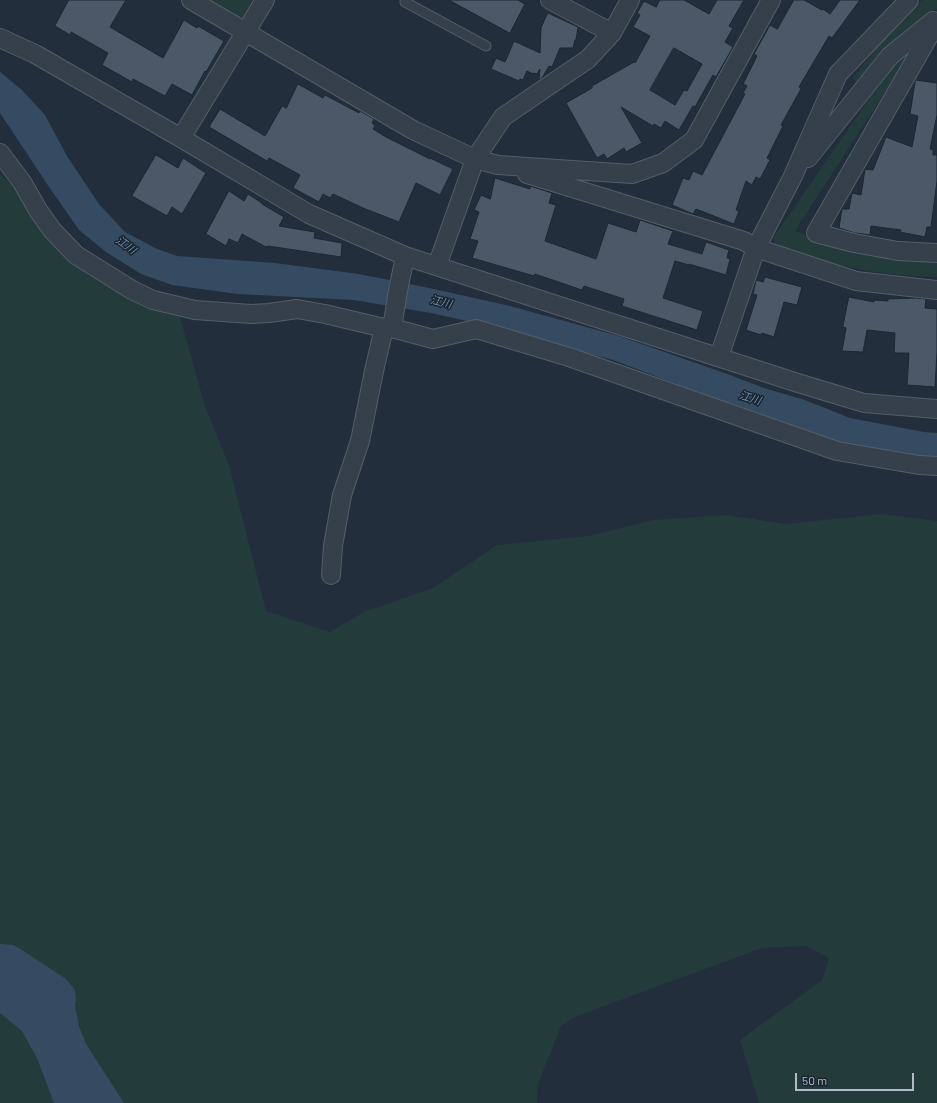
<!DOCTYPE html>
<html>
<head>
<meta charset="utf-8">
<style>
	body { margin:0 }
	#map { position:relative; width:937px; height:1103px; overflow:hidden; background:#222e3b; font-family:Barlow,sans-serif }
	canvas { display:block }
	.scale { position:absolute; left:795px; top:1073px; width:119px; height:18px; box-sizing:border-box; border:2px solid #b0bbc7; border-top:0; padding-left:5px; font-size:12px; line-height:14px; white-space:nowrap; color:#b0bbc7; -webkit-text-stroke:3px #1b252f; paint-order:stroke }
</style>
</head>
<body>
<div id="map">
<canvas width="937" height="1103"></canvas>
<div class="scale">50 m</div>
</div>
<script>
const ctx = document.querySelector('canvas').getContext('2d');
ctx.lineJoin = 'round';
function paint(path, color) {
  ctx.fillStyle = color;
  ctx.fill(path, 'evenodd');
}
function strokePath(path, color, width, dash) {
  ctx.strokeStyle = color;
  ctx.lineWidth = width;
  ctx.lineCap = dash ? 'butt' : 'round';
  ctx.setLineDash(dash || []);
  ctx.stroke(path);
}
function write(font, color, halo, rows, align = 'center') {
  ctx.font = font + ' Barlow,"Noto Sans JP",sans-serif';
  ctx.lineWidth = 3;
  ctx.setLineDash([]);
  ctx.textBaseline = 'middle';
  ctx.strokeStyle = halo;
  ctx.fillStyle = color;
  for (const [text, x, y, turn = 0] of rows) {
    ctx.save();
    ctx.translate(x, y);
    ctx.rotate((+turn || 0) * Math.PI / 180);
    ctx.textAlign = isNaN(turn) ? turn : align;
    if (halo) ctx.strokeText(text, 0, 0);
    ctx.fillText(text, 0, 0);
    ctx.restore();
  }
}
paint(new Path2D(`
	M 205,0 L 256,0 L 246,16 L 237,18 Z
	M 923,0 L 937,0 L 937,9 L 925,14 L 902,35 L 858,82 L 852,79 L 890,31 L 921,1 Z
	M 900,54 L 907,58 L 795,231 L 841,248 L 937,260 L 937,277 C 901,276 865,272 829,263 C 811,259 793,252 776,247 L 773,238 Z
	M 0,174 L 16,189 L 59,250 L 108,285 L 140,305 L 180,317 L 205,406 L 229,465 L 266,611 L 330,632 L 364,612 L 433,588 L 497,545 L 589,536 L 654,520 L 725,515 L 786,524 L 882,514 L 937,521 L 937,1103 L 759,1103 L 740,1040 L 822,980 L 829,958 L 806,946 L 762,948 L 577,1016 L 561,1026 L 538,1084 L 537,1103 L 0,1103 Z`), '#243b3c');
paint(new Path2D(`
	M 0,72 L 22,90 L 45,115 L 67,156 L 99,204 L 125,232 L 157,249 L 177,256 L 275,263 L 359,274 L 434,289 L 510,306 L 619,336 L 730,375 L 764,388 L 805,400 L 850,418 L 924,432 L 937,433 L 937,460 L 875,452 L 823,438 L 716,399 L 613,360 L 548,343 L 512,331 L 431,313 L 354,300 L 238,294 L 172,285 L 141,274 L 106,252 L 79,230 L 49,187 L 0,113 Z
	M 0,944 L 13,945 L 19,948 L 66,979 L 75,990 L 76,1000 L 75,1005 L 79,1026 L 86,1044 L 124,1103 L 54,1103 L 37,1058 L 22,1031 L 0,1013 Z`), '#354b62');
const building = new Path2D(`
	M 69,0 L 126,0 L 110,27 L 163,58 L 184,20 L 197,28 L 198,26 L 224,41 L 206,72 L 205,71 L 192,95 L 172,84 L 165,96 L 133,79 L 132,82 L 102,65 L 108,53 L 71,32 L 70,35 L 55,26 Z
	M 449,0 L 518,0 L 525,4 L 510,33 Z
	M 660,0 L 684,0 L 709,14 L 717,0 L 744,0 L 729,26 L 733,28 L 725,42 L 733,47 L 716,77 L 713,75 L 695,107 L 693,106 L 679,130 L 665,121 L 661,128 L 654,124 L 653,126 L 621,107 L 642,143 L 626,152 L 624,148 L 607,159 L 604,154 L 597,158 L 566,103 L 592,88 L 592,86 L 634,62 L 635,63 L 650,36 L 633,27 L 640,15 L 637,13 L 644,1 L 656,7 ZM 674,48 L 702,64 L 687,91 L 684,90 L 675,105 L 650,90 Z
	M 794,0 L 804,0 L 822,10 L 823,9 L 830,14 L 840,0 L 860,0 L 832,38 L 829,36 L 799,87 L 801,89 L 781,125 L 783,126 L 767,158 L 770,160 L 760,179 L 756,177 L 752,185 L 746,181 L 736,210 L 739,211 L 734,224 L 696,209 L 693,214 L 672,205 L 683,178 L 689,180 L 693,171 L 702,175 L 745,94 L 743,93 L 747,86 L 743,84 L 757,56 L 754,54 L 770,25 L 777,29 Z
	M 548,13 L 578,27 L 576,40 L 575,40 L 573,48 L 560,48 L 552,67 L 549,66 L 542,78 L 539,80 L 540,69 L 537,74 L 534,73 L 533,74 L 527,71 L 523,80 L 520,79 L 519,81 L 491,69 L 496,58 L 505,62 L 514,41 L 540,53 L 541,28 Z
	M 916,80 L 937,83 L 937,115 L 930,149 L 933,150 L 933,155 L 937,155 L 937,181 L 931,227 L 927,227 L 925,237 L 900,232 L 901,230 L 871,226 L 870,235 L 855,233 L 839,228 L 842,209 L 849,209 L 852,193 L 861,195 L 865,169 L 873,170 L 886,137 L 912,147 L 918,116 L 910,114 L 915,82 Z
	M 298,84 L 323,98 L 325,95 L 359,113 L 360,111 L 374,119 L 372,123 L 375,126 L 373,129 L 386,137 L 430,159 L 430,158 L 453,169 L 440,195 L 416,183 L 399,222 L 363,208 L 333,194 L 330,198 L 323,194 L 319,202 L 293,188 L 300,175 L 269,158 L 267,161 L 209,127 L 220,109 L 265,136 L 282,106 L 286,108 Z
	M 156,155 L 178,168 L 183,158 L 206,173 L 182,214 L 172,207 L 167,216 L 132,196 Z
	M 495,178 L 530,189 L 530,186 L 552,193 L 549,203 L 556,205 L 545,241 L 596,259 L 608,223 L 636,232 L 640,220 L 673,231 L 668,244 L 702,254 L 706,242 L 729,250 L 727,258 L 730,259 L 726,275 L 689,264 L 689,265 L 675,261 L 663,298 L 703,311 L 697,330 L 622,306 L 624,299 L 584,286 L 582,290 L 535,274 L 534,276 L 472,258 L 478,241 L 470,239 L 479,212 L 474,210 L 481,195 L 490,199 Z
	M 229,191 L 244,201 L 248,194 L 262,203 L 262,204 L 284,217 L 279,226 L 315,232 L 314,238 L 342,243 L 341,257 L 268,246 L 266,247 L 242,234 L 238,243 L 229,239 L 226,246 L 206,234 Z
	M 765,277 L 802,287 L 797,305 L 784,302 L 774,337 L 762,333 L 761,335 L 746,330 L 757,295 L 753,294 L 756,280 L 763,282 Z
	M 849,297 L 874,302 L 874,300 L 888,301 L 888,299 L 916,298 L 926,299 L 925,308 L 937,309 L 937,352 L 935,387 L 907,385 L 909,353 L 894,353 L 895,333 L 867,330 L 863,352 L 842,351 L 846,328 L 843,327 Z`);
paint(building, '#4a5867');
strokePath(building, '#1d2732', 1);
const lane = new Path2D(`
	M 406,0 L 405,2 L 486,46`);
const street = new Path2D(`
	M 191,0 L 413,130 L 475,159 L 498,165 L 632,174 L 663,163 L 694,140 L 771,0
	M 550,0 L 612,33
	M 937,22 L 816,233 L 854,243 L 898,251 L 937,253
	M 0,38 L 35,54 L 181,138 L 309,214 L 405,256 L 798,383 L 864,403 L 937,409
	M 181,138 L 265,0
	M 0,153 L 22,182 L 38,210 L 52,230 L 76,255 L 132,290 L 153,300 L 195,310 L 251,314 L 269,313 L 297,309 L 325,314 L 384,328
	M 808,158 L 890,56 L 933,21
	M 527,174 L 744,241 L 756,248 L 856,281 L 937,290
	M 437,266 L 475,159 L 503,117 L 588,59 L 612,33 L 630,0
	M 392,328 L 398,291 L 405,256
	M 719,357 L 756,248 L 793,176 L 838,74 L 909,0
	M 331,575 L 333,546 L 342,495 L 360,441 L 374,371 L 384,328 L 392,328 L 433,339 L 476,329 L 569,357 L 837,451 L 919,465 L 937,466`);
strokePath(lane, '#535e69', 11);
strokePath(street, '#535e69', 20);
strokePath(lane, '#35404b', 9);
strokePath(street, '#35404b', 18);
write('italic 11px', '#708eaa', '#1b252f', [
	["江川",126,245,36],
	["江川",441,302,14],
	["江川",750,398,17]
]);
</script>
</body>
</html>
